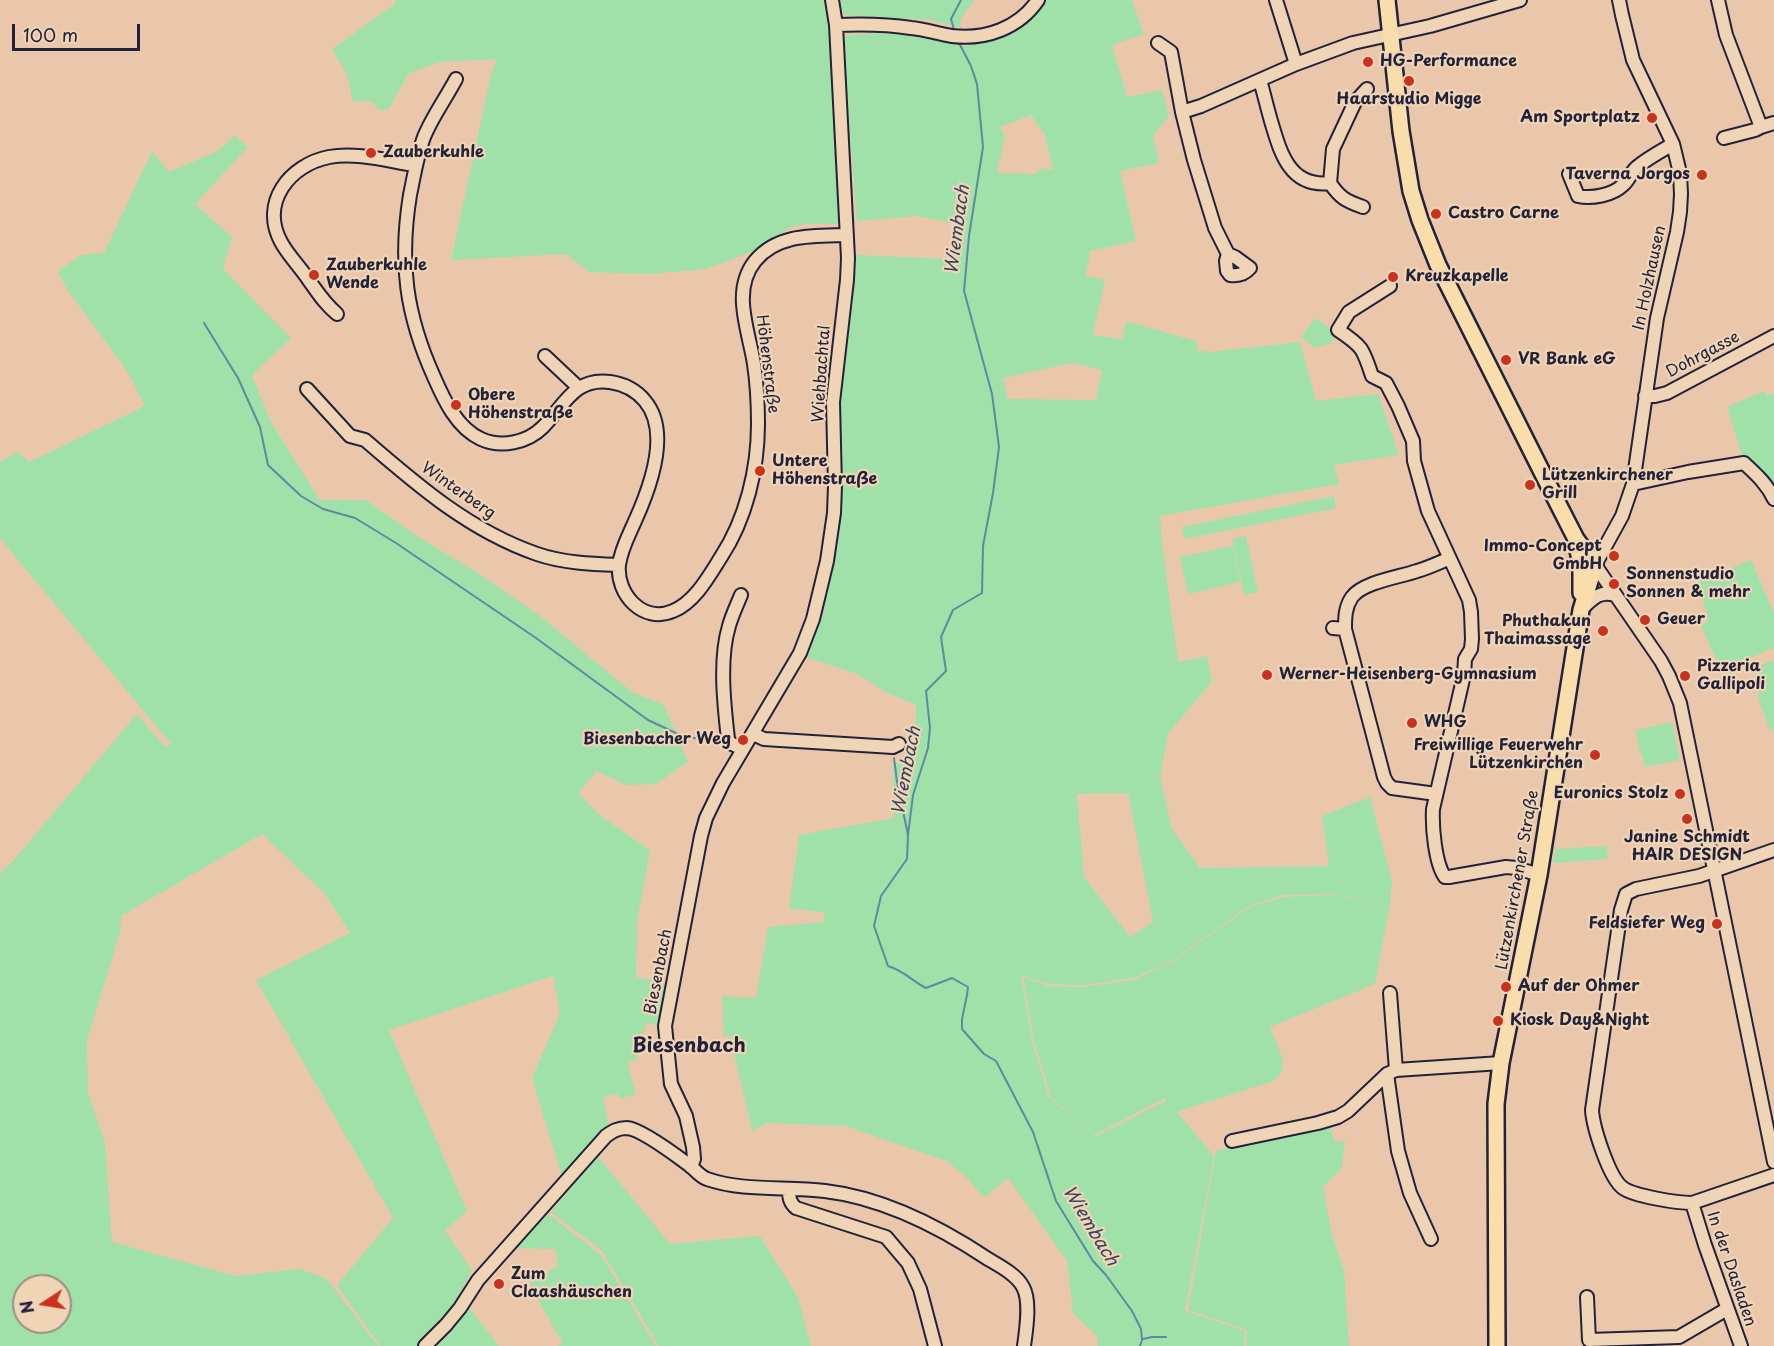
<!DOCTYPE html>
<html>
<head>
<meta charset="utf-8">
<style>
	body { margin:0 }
	#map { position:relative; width:1774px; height:1346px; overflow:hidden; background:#eac7ab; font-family:"Playpen Sans",sans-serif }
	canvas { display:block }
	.north { position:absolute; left:12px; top:1274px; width:60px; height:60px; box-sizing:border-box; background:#efd4b6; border:2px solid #9d8d85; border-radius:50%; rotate:258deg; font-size:16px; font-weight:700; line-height:24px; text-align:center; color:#22223b }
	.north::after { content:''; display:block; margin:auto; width:21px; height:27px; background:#c8321e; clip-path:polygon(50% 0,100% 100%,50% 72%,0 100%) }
	.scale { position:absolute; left:12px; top:24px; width:128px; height:27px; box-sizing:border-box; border:3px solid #22223b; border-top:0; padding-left:8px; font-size:18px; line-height:21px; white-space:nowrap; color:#22223b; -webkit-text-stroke:4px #efd4b6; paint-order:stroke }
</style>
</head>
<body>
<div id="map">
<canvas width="1774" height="1346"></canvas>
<div class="north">N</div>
<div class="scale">100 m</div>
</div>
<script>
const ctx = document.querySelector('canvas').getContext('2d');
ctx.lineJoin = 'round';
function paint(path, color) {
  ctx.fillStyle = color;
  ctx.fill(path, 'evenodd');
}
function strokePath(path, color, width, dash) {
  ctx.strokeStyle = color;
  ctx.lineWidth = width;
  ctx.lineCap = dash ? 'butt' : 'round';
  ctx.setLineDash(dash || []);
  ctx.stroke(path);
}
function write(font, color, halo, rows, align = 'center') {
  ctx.font = font + ' "Playpen Sans",sans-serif';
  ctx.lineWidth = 4.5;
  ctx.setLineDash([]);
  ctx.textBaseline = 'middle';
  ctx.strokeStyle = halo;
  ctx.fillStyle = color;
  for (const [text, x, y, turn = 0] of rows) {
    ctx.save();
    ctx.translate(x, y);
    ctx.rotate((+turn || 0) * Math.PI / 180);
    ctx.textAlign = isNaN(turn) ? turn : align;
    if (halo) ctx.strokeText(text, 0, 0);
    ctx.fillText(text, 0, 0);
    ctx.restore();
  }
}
paint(new Path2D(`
	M 395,0 L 825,0 L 828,15 L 830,56 L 833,57 L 841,224 L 807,224 L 790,227 L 756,250 L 706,269 L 649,274 L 589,272 L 566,254 L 451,260 L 491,74 L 497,59 L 440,62 L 409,73 L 388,110 L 379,110 L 371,101 L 353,102 L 347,75 L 332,49 L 395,4 Z
	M 838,0 L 974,0 L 960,20 L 961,28 L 931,20 L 844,15 Z
	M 1043,0 L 1132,0 L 1144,34 L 1112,45 L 1127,97 L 1162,90 L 1169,116 L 1153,136 L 1159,163 L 1120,171 L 1136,241 L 1090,251 L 1086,276 L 1105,280 L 1093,335 L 1122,339 L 1126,321 L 1198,342 L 1196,350 L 1210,352 L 1300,342 L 1316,401 L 1378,394 L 1399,455 L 1334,465 L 1339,484 L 1160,516 L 1163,551 L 1178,662 L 1207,656 L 1212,681 L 1168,734 L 1160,776 L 1172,829 L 1200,868 L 1329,866 L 1322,816 L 1370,797 L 1392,881 L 1390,904 L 1375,984 L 1270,1027 L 1284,1062 L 1281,1063 L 1283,1071 L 1273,1081 L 1177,1112 L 1214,1156 L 1185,1311 L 1245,1331 L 1244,1346 L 1097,1346 L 1098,1337 L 1073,1313 L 1067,1261 L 1008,1178 L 984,1198 L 967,1178 L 947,1161 L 845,1126 L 768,1123 L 752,1131 L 730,1036 L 724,1037 L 722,996 L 756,998 L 768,927 L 823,922 L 825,912 L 789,909 L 799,835 L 894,818 L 893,762 L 914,765 L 916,705 L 886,692 L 855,673 L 805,657 L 826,592 L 840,521 L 841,394 L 856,255 L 954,259 L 958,224 L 918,216 L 857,221 L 843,40 L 847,35 L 877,33 L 906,34 L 964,46 L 993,38 L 1024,24 ZM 1031,115 L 1045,135 L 1053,170 L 1042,168 L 1036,174 L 997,173 L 1005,136 L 1000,127 ZM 1073,363 L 1102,370 L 1096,400 L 1008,399 L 1003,378 ZM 1128,793 L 1153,922 L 1130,937 L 1084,877 L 1077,794 ZM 1330,894 L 1381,902 L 1330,895 L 1283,897 L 1248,908 L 1173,961 L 1134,980 L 1082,987 L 1048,986 L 1023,977 L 1034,1041 L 1051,1097 L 1092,1135 L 1049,1097 L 1032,1041 L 1021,975 L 1048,984 L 1082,985 L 1134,978 L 1173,960 L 1247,907 L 1283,895 ZM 1165,1098 L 1166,1101 L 1094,1137 L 1092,1136 Z
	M 235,135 L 248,147 L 195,204 L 232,237 L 223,269 L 291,338 L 252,375 L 271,422 L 320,500 L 366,500 L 417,536 L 481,575 L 540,616 L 632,692 L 664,705 L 688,762 L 656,784 L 626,785 L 597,771 L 578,793 L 602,817 L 650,850 L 637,922 L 636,977 L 670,985 L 662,1026 L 646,1023 L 636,1060 L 627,1062 L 636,1094 L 619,1099 L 617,1093 L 603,1097 L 609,1125 L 562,1177 L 532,1078 L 560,1013 L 553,976 L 389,1030 L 467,1211 L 445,1231 L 472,1270 L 459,1295 L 499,1346 L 380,1346 L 337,1285 L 393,1218 L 256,980 L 350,933 L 325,894 L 262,834 L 121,916 L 120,933 L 87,1040 L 88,1093 L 105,1142 L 112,1242 L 236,1276 L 299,1269 L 327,1279 L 378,1346 L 0,1346 L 0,873 L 12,862 L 137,714 L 165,747 L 171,744 L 0,538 L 0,462 L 17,452 L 29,462 L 141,408 L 144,404 L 127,371 L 66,288 L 58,271 L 81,255 L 104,253 L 152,151 L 169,172 L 218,151 ZM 24,1286 L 60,1286 L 60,1322 L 24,1322 Z
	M 1315,318 L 1337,334 L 1331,343 L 1315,348 L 1301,337 Z
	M 1764,391 L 1767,396 L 1774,393 L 1774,490 L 1743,458 L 1727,407 Z
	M 1334,496 L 1336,508 L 1185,539 L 1182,527 Z
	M 1246,536 L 1258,592 L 1244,595 L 1232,539 Z
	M 1233,546 L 1240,582 L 1188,594 L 1180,557 Z
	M 1751,560 L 1774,613 L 1774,651 L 1772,648 L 1722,672 L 1701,626 L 1709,620 L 1697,582 Z
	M 1774,660 L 1774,728 L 1770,730 L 1759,701 L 1756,667 Z
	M 1672,722 L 1680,760 L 1645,767 L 1643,757 L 1639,751 L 1636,730 Z
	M 1607,846 L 1608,859 L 1553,863 L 1555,849 Z
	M 1330,1126 L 1335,1142 L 1345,1141 L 1342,1168 L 1323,1187 L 1332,1235 L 1344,1270 L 1349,1346 L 1246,1346 L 1247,1330 L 1188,1310 L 1216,1151 Z
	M 597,1155 L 670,1244 L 760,1236 L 798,1297 L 811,1346 L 659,1346 L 602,1251 L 551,1212 Z
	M 548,1214 L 601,1255 L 656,1346 L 558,1346 L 562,1342 L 529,1284 L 558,1266 L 555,1249 L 511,1248 Z`), '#a0e1aa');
strokePath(new Path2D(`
	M 955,33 L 951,19 L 961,0
	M 958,41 L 971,66 L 977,84 L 983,147 L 969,236 L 964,291 L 992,394 L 999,447 L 993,493 L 983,546 L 982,593 L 953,610 L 941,637 L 946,671 L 926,691 L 930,728 L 928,748 L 913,795 L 908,835 L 907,859 L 881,896 L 874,926 L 888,966 C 903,970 912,981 926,988 L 952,978 L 968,987 L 967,995 L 962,1019 L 962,1029 L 984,1054 L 996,1061 L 1033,1132 L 1056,1201 L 1093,1261 L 1106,1275 L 1132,1311 L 1141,1329 L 1142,1340 L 1140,1346
	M 831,53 L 832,69
	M 204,323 L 238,378 L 260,427 L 268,465 L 301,496 L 323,509 L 355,518 L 396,543 L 536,638 L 648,720 L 680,735 L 704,740
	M 894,758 L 897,782 L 908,835
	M 1143,1339 L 1152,1337 L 1166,1337`), '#5d8aa1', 2);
const minor = new Path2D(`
	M 1276,0 L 1296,64
	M 1619,0 L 1622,15 L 1633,60 L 1673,144 L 1680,173 L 1681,194 L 1680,212 L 1677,232 L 1657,318 L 1633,484 L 1622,516 L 1595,565 L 1661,661 L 1669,676 L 1680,703 L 1774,1162
	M 1718,0 L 1726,35 L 1761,127
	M 836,25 C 861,24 886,24 911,28 C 925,29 938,34 952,36 C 986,40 1019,28 1038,0
	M 1158,43 L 1171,52 L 1182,112 L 1194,160 L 1215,228 L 1228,254 L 1226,261 L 1227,271 L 1230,275 C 1238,276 1245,274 1250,268 L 1235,257 L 1228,254
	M 456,79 C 446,98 432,117 424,137 C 417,156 414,176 410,195 C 399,263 406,315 434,377 C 444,400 457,428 481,439 C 501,448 527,443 543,427 C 564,406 574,377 610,382 C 624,384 636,390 645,401 C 671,432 650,488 635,521 C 629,535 621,549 619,565 C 616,594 643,624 673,611 C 695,602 709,576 721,557 C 746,519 758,469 758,424 C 758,404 757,384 754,364 C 749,331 731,291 755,261 C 778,233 815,236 847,235
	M 1260,80 C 1264,94 1267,107 1271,121 C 1280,151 1289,188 1330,183 C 1340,198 1346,201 1363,207
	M 1182,112 L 1201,106 L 1296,64 L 1353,43 L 1430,26 L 1520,0
	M 1724,138 L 1755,130 L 1761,127 L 1774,123
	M 1569,174 L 1578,196 C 1592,199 1613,195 1623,185 C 1629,180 1631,172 1637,167 C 1648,158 1661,151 1673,144
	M 1330,183 L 1333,149 L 1355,102 L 1367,89
	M 1390,286 L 1349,312 L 1338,330 C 1362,346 1363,348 1372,376 L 1386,383 L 1398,406 L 1413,441 L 1414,461 L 1428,511 L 1469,600 L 1471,612 L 1472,639 L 1471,649 L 1465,659 L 1464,675 L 1433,809 C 1432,826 1435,864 1445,877 L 1449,877 L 1506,867 L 1517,868 L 1539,875
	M 337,314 C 324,303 318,293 308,279 C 300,267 288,255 281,242 C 260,203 289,165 329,157 C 357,152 388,161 415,165
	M 545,356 L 579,388
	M 307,389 L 350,436 L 365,440 C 417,485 470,531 537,554 C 563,563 592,564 619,565
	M 1645,396 L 1655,396 L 1667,393 L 1774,336
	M 1633,484 L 1688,472 L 1744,463 C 1756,474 1767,484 1774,499
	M 741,595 C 737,605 732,615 729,626 C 719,659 724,704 728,739 L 730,743 L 743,749
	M 1582,609 C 1592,599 1600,590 1615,595
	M 1333,628 L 1345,629
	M 753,734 L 764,739 L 893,747 L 899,744
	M 1436,794 L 1392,788 L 1387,783 L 1384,777 L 1345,629 C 1345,618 1345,607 1352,597 C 1363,582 1400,577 1417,571 C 1428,568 1438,563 1448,559
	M 1774,850 L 1699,876 L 1636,889 L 1626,894 L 1621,910 L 1592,1110 C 1593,1127 1609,1178 1623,1188 C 1634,1196 1677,1203 1692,1203 L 1774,1175
	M 1390,993 L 1396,1070
	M 1387,1074 L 1398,1151 L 1410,1193 L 1431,1239
	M 1232,1141 L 1318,1123 L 1338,1117 L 1348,1111 L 1387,1074 L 1396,1070 L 1501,1063
	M 691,1167 L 694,1159 L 693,1147 L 686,1116 L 671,1084 L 665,1026 L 701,836 L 706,818 L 723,783 L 800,653 L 813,619 L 827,561 L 834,513 L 835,486 L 833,402 L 847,280 L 848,258 L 836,25 L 832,0
	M 789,1190 C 789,1198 790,1203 796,1208 L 886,1237 L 908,1263 L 920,1289 L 935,1346
	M 1692,1203 L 1705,1245 L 1741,1346
	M 1587,1297 L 1589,1340 L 1679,1337 L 1727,1309
	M 425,1346 L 446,1325 L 460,1308 L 478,1280 L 606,1136 C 613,1131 618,1128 627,1128 C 641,1129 677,1156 689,1165 C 696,1170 699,1176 707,1179 C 745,1192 786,1186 825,1191 C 884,1198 940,1227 988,1259 C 1000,1266 1017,1275 1023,1287 C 1031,1301 1026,1331 1024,1346`);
const major = new Path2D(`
	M 1387,0 L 1401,131 L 1411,191 L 1420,220 L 1438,265 L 1552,492 L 1576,539 L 1595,565 L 1581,610 L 1539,875 L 1501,1063 L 1496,1104 L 1497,1346
	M 1577,545 L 1581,565 L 1581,593`);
strokePath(minor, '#22223b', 16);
strokePath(major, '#22223b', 20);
strokePath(minor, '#efd4b6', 12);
strokePath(major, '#f9deab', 15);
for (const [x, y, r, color] of [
	[1368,62,6,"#c8321e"],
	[1409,81,6,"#c8321e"],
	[1652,118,6,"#c8321e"],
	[371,153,6,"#c8321e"],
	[1702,175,6,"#c8321e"],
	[1436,214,6,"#c8321e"],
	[314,275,6,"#c8321e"],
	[1393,277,6,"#c8321e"],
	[1506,360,6,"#c8321e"],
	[456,405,6,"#c8321e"],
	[760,471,6,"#c8321e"],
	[1530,485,6,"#c8321e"],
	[1614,556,6,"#c8321e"],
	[1614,584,6,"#c8321e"],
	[1645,620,6,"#c8321e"],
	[1603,631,6,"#c8321e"],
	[1267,675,6,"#c8321e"],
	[1685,676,6,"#c8321e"],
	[1412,723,6,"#c8321e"],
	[743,740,6,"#c8321e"],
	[1595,755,6,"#c8321e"],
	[1680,794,6,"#c8321e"],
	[1687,819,6,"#c8321e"],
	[1717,924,6,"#c8321e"],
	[1506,987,6,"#c8321e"],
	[1498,1021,6,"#c8321e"],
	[499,1284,6,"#c8321e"]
]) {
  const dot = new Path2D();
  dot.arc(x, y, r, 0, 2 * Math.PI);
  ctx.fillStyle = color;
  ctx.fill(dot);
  strokePath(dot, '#efd4b6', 2);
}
write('bold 16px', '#22223b', '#efd4b6', [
	["HG-Performance",1380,62],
	["Haarstudio Migge",1409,100,"center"],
	["Am Sportplatz",1640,118,"right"],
	["Zauberkuhle",383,153],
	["Taverna Jorgos",1690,175,"right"],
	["Castro Carne",1448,214],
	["Zauberkuhle",326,266],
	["Wende",326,284],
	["Kreuzkapelle",1405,277],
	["VR Bank eG",1518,360],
	["Obere",468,396],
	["Höhenstraße",468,414],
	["Untere",772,462],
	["Höhenstraße",772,480],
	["Lützenkirchener",1542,476],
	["Grill",1542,494],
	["Immo-Concept",1602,547,"right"],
	["GmbH",1602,565,"right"],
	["Sonnenstudio",1626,575],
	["Sonnen & mehr",1626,593],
	["Geuer",1657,620],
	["Phuthakun",1591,622,"right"],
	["Thaimassage",1591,640,"right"],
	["Pizzeria",1697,667],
	["Gallipoli",1697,685],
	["Werner-Heisenberg-Gymnasium",1279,675],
	["WHG",1424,723],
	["Biesenbacher Weg",731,740,"right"],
	["Freiwillige Feuerwehr",1583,746,"right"],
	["Lützenkirchen",1583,764,"right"],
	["Euronics Stolz",1668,794,"right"],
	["Janine Schmidt",1687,838,"center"],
	["HAIR DESIGN",1687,856,"center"],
	["Feldsiefer Weg",1705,924,"right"],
	["Auf der Ohmer",1518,987],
	["Kiosk Day&Night",1510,1021],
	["Zum",511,1275],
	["Claashäuschen",511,1293]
], 'left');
write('16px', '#22223b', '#efd4b6', [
	["In Holzhausen",1650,278,-78],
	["Dohrgasse",1703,355,-28],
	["Höhenstraße",767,364,83],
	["Wiehbachtal",822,374,-86],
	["Winterberg",458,491,35],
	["Lützenkirchener Straße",1518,880,-80],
	["Biesenbach",659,972,-79],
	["In der Dasladen",1731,1269,71]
]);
write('italic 18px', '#36455d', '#efd4b6', [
	["Wiembach",958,230,-82],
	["Wiembach",907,771,-79],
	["Wiembach",1090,1226,59]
]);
write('bold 20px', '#22223b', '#efd4b6', [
	["Biesenbach",689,1046]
]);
</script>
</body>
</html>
